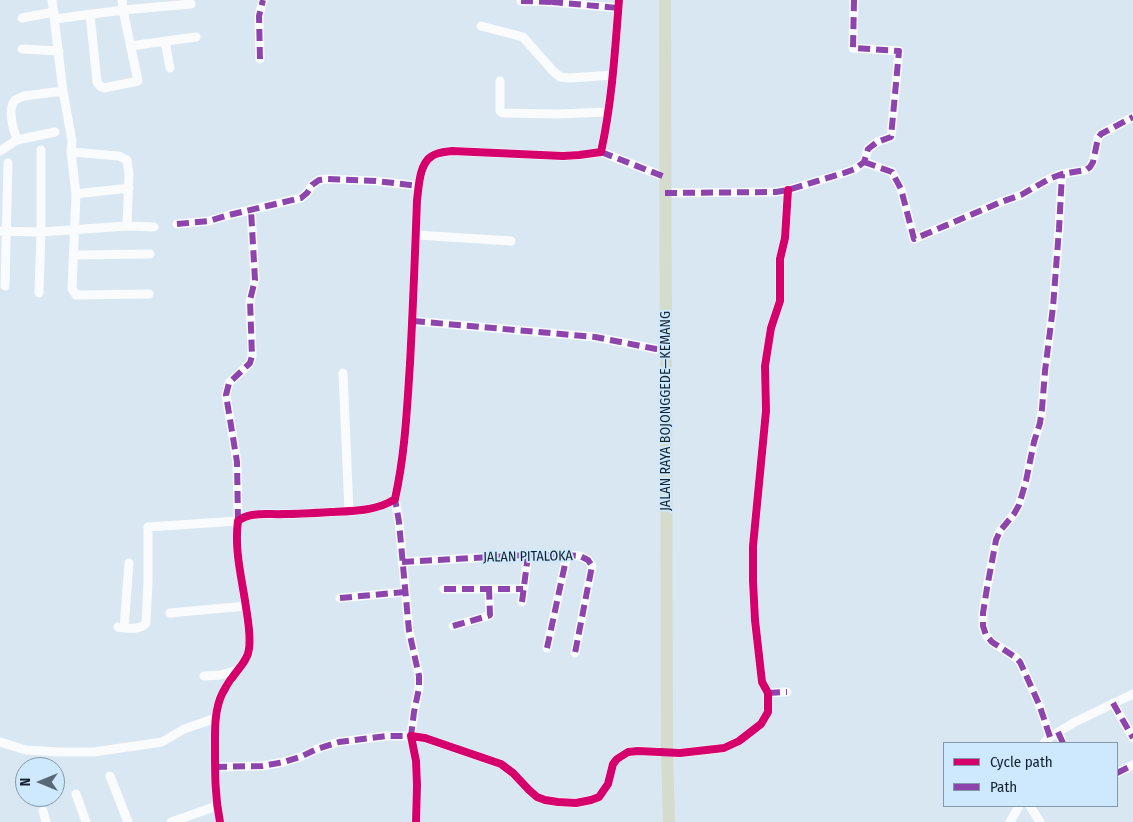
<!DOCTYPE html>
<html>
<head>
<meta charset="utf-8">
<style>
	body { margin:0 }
	#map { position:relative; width:1133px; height:822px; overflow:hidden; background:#d8e7f2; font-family:"Fira Sans Condensed",sans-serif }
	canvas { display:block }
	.legend { position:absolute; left:943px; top:742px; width:175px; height:65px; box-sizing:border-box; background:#cee8fd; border:1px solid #8399ab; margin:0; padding:6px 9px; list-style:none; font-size:15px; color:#132330 }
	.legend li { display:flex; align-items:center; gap:10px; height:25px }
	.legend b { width:25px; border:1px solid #8399ab }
	.north { position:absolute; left:15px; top:757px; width:50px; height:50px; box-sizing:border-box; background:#cee8fd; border:1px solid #8399ab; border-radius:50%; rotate:270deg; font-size:14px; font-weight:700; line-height:20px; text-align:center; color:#132330 }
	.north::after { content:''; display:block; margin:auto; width:18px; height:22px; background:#586874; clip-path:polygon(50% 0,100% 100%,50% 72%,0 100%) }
</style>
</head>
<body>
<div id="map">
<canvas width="1133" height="822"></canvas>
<ul class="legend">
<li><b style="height:6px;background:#d6006c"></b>Cycle path</li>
<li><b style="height:6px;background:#8e44ad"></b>Path</li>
</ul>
<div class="north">N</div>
</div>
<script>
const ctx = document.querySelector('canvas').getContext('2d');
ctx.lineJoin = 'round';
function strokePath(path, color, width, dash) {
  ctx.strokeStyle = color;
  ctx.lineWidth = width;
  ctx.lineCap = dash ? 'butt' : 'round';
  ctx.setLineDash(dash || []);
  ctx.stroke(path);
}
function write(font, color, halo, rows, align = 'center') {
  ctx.font = font + ' "Fira Sans Condensed",sans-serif';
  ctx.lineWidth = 4;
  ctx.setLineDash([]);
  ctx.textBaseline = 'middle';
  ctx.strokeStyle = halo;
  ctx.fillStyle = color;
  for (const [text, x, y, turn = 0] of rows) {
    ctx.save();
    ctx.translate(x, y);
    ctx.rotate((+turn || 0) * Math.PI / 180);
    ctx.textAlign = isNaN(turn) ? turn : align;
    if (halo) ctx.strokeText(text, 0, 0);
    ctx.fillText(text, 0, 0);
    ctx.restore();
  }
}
strokePath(new Path2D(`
	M 52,0 L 63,91 L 72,141 L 71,152 L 76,194 L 72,289 L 76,295 L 149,294
	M 553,0 L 553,2 L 618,8
	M 521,1 L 553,2
	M 90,14 L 97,82 L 100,86 L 104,88 L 138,81 L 123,10 L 191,4
	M 22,18 L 54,12
	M 55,19 L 123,10 L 122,0
	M 481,26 L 523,37 L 553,71 L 560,77 L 570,78 L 613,75
	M 165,41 L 170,68
	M 130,46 L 196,37
	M 22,49 L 59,51
	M 260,59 L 259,16 L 263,0
	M 500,81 L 500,111 L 503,113 L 558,114 L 608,112
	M 55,132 L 17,140 C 13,129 7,110 15,100 L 24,96 L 63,91
	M 0,151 L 17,140
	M 71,152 L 119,156 L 127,160 L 129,174 L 127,226
	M 601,152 L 665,177
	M 864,162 L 892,172 L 901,189 L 914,239 L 1001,202 L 1021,195 L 1049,179 L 1062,174 L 1086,170 L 1090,167 L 1093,162 L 1098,138 L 1101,134 L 1133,117
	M 665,193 L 776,192 L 788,190 L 844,173 L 855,169 L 864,162 L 868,149 L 877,142 L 891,137 L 899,51 L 853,48 L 854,0
	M 76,194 L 129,188
	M 177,224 L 209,221 L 229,215 L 301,198 L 307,193 L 312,185 L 319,180 L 328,179 L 376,181 L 419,186
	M 0,231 L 41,232 L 127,226 L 154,227
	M 417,235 L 511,241
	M 74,255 L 150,254
	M 5,286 L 8,163
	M 39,293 L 41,232 L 41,150
	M 413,321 L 595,337 L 656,349 L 666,350
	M 343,373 L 349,511
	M 402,562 L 528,555 L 567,555 L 580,556 L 588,560 L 592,566 L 575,653
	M 444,589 L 523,589
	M 340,598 L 405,592
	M 522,602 L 528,555
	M 170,613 L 246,606
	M 453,626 L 488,616 L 490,615 L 489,589
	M 118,627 C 127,628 139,631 146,623 L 148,581 L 148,527 L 238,521 L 237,462 L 226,395 L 229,383 L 250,363 L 252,356 L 250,300 L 255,280 L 251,210
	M 124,628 L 129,563
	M 547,648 L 567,555
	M 204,676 L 220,675 L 238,670
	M 768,693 L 787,692
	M 1113,703 L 1133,738
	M 1058,732 L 1063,743
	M 1050,737 L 1039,704 L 1020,662 L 1015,657 L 992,642 L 986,635 L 983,626 L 983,613 L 987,588 L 996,540 L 1000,531 L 1014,514 L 1019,505 L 1026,481 L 1034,442 L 1040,423 L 1042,409 L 1045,371 L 1053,307 L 1059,229 L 1062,174
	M 0,742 L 26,750 L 59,752 L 94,752 L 162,742 L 184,729 L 216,718
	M 1044,743 L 1050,737 L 1075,722 L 1133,694
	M 215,767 L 262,766 L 284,762 L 300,757 L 317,749 L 339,742 L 386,736 L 411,736 L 414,712 L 419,688 L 419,676 L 409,631 L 399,522 L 395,499
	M 1117,773 L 1133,765
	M 110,776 L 128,822
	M 76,794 L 86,822
	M 1030,806 L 1040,822
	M 43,811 L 46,822
	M 171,822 L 217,806
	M 220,822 C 215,797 215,775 215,750 C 215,732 214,711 222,694 C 225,689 228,682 232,678 C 238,669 248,660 249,649 C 251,635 248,621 246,607 C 242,579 234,550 238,521 C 250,511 269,515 284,514 C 299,514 315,513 331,512 C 353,511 377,511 395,499 C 405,454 407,409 410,363 C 413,309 415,255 417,200 C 419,186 419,164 432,156 C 438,152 445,152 452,151 L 563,156 L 579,155 L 601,152 C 612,102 615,51 619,0
	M 416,822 L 417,785 L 416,761 L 411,736 L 425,738 L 501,764 L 513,773 L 529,790 L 537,797 L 545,800 L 558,802 L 576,803 L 591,800 L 599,797 L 608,784 L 613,764 L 617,759 L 628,752 L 638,751 L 680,753 L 724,748 L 739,741 L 761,724 L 768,712 L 768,693 L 762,682 L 755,620 L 753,581 L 753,546 L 766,411 L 765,366 L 771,328 L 780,301 L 780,259 L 785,238 L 788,190
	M 1010,822 L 1019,806`), '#f9fbfd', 9);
strokePath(new Path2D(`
	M 665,0 L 667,752 L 669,822`), '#d5dccd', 12);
strokePath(new Path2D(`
	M 553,0 L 553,2 L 618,8
	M 521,1 L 553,2
	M 260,59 L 259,16 L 263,0
	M 601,152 L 665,177
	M 864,162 L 892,172 L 901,189 L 914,239 L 1001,202 L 1021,195 L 1049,179 L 1062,174 L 1086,170 L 1090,167 L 1093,162 L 1098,138 L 1101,134 L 1133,117
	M 665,193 L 776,192 L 788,190 L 844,173 L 855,169 L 864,162 L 868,149 L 877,142 L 891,137 L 899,51 L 853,48 L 854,0
	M 177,224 L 209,221 L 229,215 L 301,198 L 307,193 L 312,185 L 319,180 L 328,179 L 376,181 L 419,186
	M 413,321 L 595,337 L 656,349 L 666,350
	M 238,521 L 237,462 L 226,395 L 229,383 L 250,363 L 252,356 L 250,300 L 255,280 L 251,210
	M 402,562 L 528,555 L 567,555 L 580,556 L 588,560 L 592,566 L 575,653
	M 444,589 L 523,589
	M 340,598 L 405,592
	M 522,602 L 528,555
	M 453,626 L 488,616 L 490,615 L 489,589
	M 547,648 L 567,555
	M 768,693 L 787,692
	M 1113,703 L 1133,738
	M 1058,732 L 1063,743
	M 1050,737 L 1039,704 L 1020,662 L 1015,657 L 992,642 L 986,635 L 983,626 L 983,613 L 987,588 L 996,540 L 1000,531 L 1014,514 L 1019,505 L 1026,481 L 1034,442 L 1040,423 L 1042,409 L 1045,371 L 1053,307 L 1059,229 L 1062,174
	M 215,767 L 262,766 L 284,762 L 300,757 L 317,749 L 339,742 L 386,736 L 411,736 L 414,712 L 419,688 L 419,676 L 409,631 L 399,522 L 395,499
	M 1117,773 L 1133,765`), '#8e44ad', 6, [12, 6]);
strokePath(new Path2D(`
	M 220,822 C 215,797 215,775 215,750 C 215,732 214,711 222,694 C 225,689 228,682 232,678 C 238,669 248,660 249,649 C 251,635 248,621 246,607 C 242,579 234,550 238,521 C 250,511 269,515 284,514 C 299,514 315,513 331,512 C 353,511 377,511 395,499 C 405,454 407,409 410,363 C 413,309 415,255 417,200 C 419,186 419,164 432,156 C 438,152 445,152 452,151 L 563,156 L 579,155 L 601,152 C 612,102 615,51 619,0
	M 416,822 L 417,785 L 416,761 L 411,736 L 425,738 L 501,764 L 513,773 L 529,790 L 537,797 L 545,800 L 558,802 L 576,803 L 591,800 L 599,797 L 608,784 L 613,764 L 617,759 L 628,752 L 638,751 L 680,753 L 724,748 L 739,741 L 761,724 L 768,712 L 768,693 L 762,682 L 755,620 L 753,581 L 753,546 L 766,411 L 765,366 L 771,328 L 780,301 L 780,259 L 785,238 L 788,190`), '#d6006c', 8);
write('14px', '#132330', '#cee8fd', [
	["JALAN RAYA BOJONGGEDE—KEMANG",666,411,-90],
	["JALAN PITALOKA",528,557,-1]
]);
</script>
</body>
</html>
